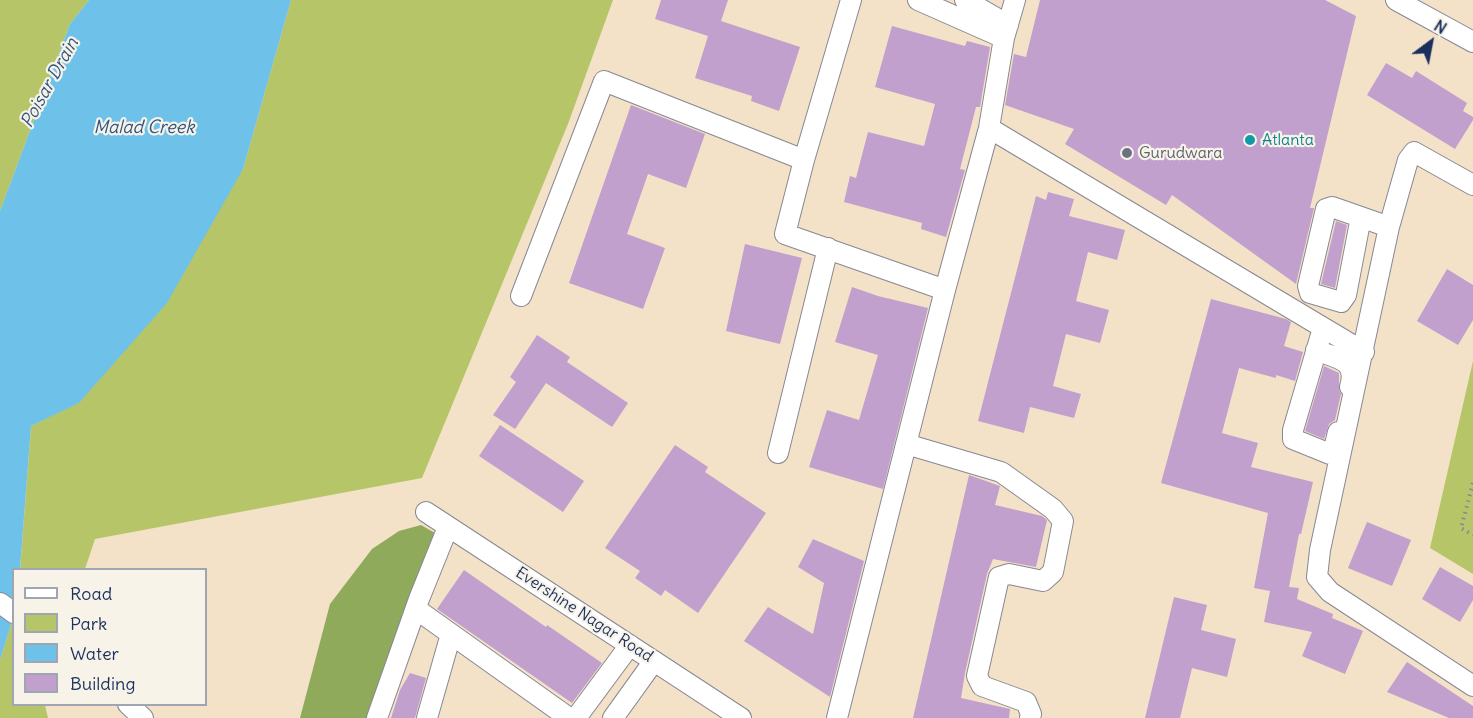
<!DOCTYPE html>
<html>
<head>
<meta charset="utf-8">
<style>
	body { margin:0 }
	#map { position:relative; width:1473px; height:718px; overflow:hidden; background:#f3e2c8; font-family:Delius,sans-serif }
	canvas { display:block }
	.legend { position:absolute; left:12px; top:568px; width:195px; height:138px; box-sizing:border-box; background:#f7f3e8; border:2px solid #9fa5b1; margin:0; padding:8px 10px; list-style:none; font-size:18px; color:#1b2f5e }
	.legend li { display:flex; align-items:center; gap:12px; height:30px }
	.legend b { width:30px; border:2px solid #9fa5b1 }
	.north { position:absolute; left:1401px; top:12px; width:60px; height:60px; -webkit-text-stroke:4px #f7f3e8; paint-order:stroke; rotate:32deg; font-size:16px; font-weight:700; line-height:24px; text-align:center; color:#1b2f5e }
	.north::after { content:''; display:block; margin:auto; width:21px; height:27px; background:#1b2f5e; clip-path:polygon(50% 0,100% 100%,50% 72%,0 100%) }
</style>
</head>
<body>
<div id="map">
<canvas width="1473" height="718"></canvas>
<ul class="legend">
<li><b style="height:8px;background:#fff"></b>Road</li>
<li><b style="height:16px;background:#b6c568"></b>Park</li>
<li><b style="height:16px;background:#6ec2ea"></b>Water</li>
<li><b style="height:16px;background:#c1a0cd"></b>Building</li>
</ul>
<div class="north">N</div>
</div>
<script>
const ctx = document.querySelector('canvas').getContext('2d');
ctx.lineJoin = 'round';
function paint(path, color) {
  ctx.fillStyle = color;
  ctx.fill(path, 'evenodd');
}
function strokePath(path, color, width, dash) {
  ctx.strokeStyle = color;
  ctx.lineWidth = width;
  ctx.lineCap = dash ? 'butt' : 'round';
  ctx.setLineDash(dash || []);
  ctx.stroke(path);
}
function write(font, color, halo, rows, align = 'center') {
  ctx.font = font + ' Delius,sans-serif';
  ctx.lineWidth = 4.5;
  ctx.setLineDash([]);
  ctx.textBaseline = 'middle';
  ctx.strokeStyle = halo;
  ctx.fillStyle = color;
  for (const [text, x, y, turn = 0] of rows) {
    ctx.save();
    ctx.translate(x, y);
    ctx.rotate((+turn || 0) * Math.PI / 180);
    ctx.textAlign = isNaN(turn) ? turn : align;
    if (halo) ctx.strokeText(text, 0, 0);
    ctx.fillText(text, 0, 0);
    ctx.restore();
  }
}
paint(new Path2D(`
	M 0,0 L 89,0 L 70,24 L 0,211 Z
	M 291,0 L 613,0 L 568,124 L 422,478 L 95,539 L 85,569 L 20,570 L 31,426 L 79,402 L 243,169 Z
	M 1473,361 L 1473,574 L 1430,548 Z
	M 13,618 L 14,704 L 45,705 L 48,718 L 0,718 L 0,660 Z`), '#b6c568');
paint(new Path2D(`
	M 421,525 L 435,533 L 432,544 L 413,587 L 367,718 L 300,718 L 330,604 L 372,549 L 399,531 Z`), '#90aa5c');
paint(new Path2D(`
	M 89,0 L 291,0 L 243,169 L 167,303 L 79,403 L 31,426 L 20,569 L 14,570 L 13,618 L 0,660 L 0,211 L 70,24 Z`), '#6ec2ea');
paint(new Path2D(`
	M 661,0 L 728,0 L 721,21 L 800,47 L 779,111 L 751,101 L 752,96 L 695,78 L 708,36 L 655,19 Z
	M 1040,0 L 1325,0 L 1356,16 L 1310,208 L 1314,208 L 1296,284 L 1172,195 L 1166,205 L 1065,144 L 1074,129 L 1005,105 L 1014,54 L 1026,57 Z
	M 892,26 L 965,46 L 967,41 L 990,47 L 980,107 L 976,107 L 960,169 L 965,170 L 946,237 L 921,229 L 922,223 L 844,202 L 850,176 L 856,178 L 868,132 L 924,146 L 935,104 L 875,87 Z
	M 1386,63 L 1412,78 L 1416,71 L 1467,103 L 1463,111 L 1473,117 L 1473,120 L 1455,149 L 1367,95 Z
	M 631,105 L 705,134 L 686,188 L 648,174 L 627,234 L 665,248 L 643,309 L 569,283 Z
	M 1048,192 L 1074,199 L 1069,216 L 1125,230 L 1117,260 L 1088,252 L 1076,301 L 1109,310 L 1100,343 L 1066,334 L 1053,386 L 1081,394 L 1074,418 L 1030,407 L 1024,433 L 978,421 L 1036,196 L 1046,200 Z
	M 1336,221 L 1347,225 L 1335,288 L 1321,284 Z
	M 745,244 L 802,258 L 780,344 L 726,331 Z
	M 1447,269 L 1473,285 L 1473,320 L 1458,345 L 1417,321 Z
	M 852,287 L 878,296 L 928,308 L 883,489 L 809,467 L 827,410 L 859,420 L 878,355 L 835,342 Z
	M 1211,299 L 1286,319 L 1291,322 L 1284,346 L 1303,352 L 1295,381 L 1276,375 L 1276,378 L 1239,368 L 1222,433 L 1258,443 L 1251,467 L 1313,482 L 1301,534 L 1299,534 L 1289,587 L 1299,588 L 1297,599 L 1333,614 L 1332,618 L 1363,631 L 1345,674 L 1302,656 L 1312,632 L 1264,622 L 1270,591 L 1254,588 L 1268,513 L 1161,483 Z
	M 537,335 L 570,357 L 567,362 L 628,403 L 612,427 L 546,383 L 515,429 L 493,415 L 516,382 L 510,377 Z
	M 1324,366 L 1339,373 L 1339,390 L 1341,394 L 1335,420 L 1329,424 L 1324,439 L 1305,431 Z
	M 500,425 L 584,481 L 563,512 L 479,456 Z
	M 675,445 L 708,467 L 705,472 L 766,513 L 698,613 L 665,590 L 661,596 L 635,578 L 640,571 L 605,548 Z
	M 969,475 L 1000,486 L 995,505 L 1042,516 L 1047,520 L 1036,567 L 993,559 L 987,574 L 965,673 L 961,698 L 1010,709 L 1009,718 L 913,718 Z
	M 1367,522 L 1411,540 L 1392,586 L 1348,568 Z
	M 813,539 L 864,561 L 830,697 L 744,641 L 768,607 L 813,634 L 824,583 L 798,567 Z
	M 1440,567 L 1473,586 L 1473,600 L 1460,622 L 1422,599 Z
	M 464,570 L 546,627 L 547,625 L 602,663 L 572,703 L 437,609 Z
	M 1174,597 L 1207,605 L 1201,630 L 1236,639 L 1227,677 L 1192,668 L 1180,718 L 1145,718 Z
	M 1407,662 L 1473,706 L 1473,718 L 1449,718 L 1387,692 Z
	M 410,673 L 426,678 L 415,718 L 391,718 L 400,690 Z`), '#c1a0cd');
const street = new Path2D(`
	M 851,0 L 804,160 L 785,234 L 945,290
	M 918,0 L 1004,38
	M 965,0 L 1008,25
	M 1396,0 L 1473,42
	M 989,128 L 1364,352
	M 1473,185 L 1414,152 L 1408,160 L 1389,227 L 1320,550 L 1317,577 L 1330,592 L 1473,686
	M 1361,217 L 1346,295 L 1341,302 L 1310,293 L 1308,286 L 1326,209 L 1332,207 L 1389,227
	M 521,296 L 604,81 L 804,160
	M 1323,328 L 1293,430 L 1293,439 L 1330,454 L 1333,453 L 1338,432
	M 1316,350 C 1337,359 1358,359 1350,387
	M 906,444 L 1001,472 L 1053,509 L 1063,521 L 1053,572 L 1043,581 L 1009,574 L 999,577 L 977,676 L 982,686 L 1026,702 L 1031,714 L 1030,718
	M 778,453 L 828,248
	M 426,512 L 741,718
	M 0,603 L 14,613
	M 416,609 L 569,718
	M 128,704 L 143,718
	M 377,718 L 419,599 L 448,527
	M 427,718 L 451,634
	M 576,718 L 630,645
	M 613,718 L 654,661
	M 837,718 L 945,290 L 989,128 L 1004,38 L 1015,0`);
strokePath(street, '#878893', 22);
strokePath(new Path2D(`
	M 1473,483 L 1461,528 L 1473,535`), '#878893', 4, [1.5, 4.5]);
strokePath(street, '#fff', 20);
for (const [x, y, r, color] of [
	[1250,140,6,"#0f9aa8"],
	[1127,153,6,"#6b7280"]
]) {
  const dot = new Path2D();
  dot.arc(x, y, r, 0, 2 * Math.PI);
  ctx.fillStyle = color;
  ctx.fill(dot);
  strokePath(dot, '#f7f3e8', 2);
}
write('16px', '#0d838f', '#f7f3e8', [
	["Atlanta",1262,140]
], 'left');
write('16px', '#5b616d', '#f7f3e8', [
	["Gurudwara",1139,153]
], 'left');
write('16px', '#1b2f5e', '#f7f3e8', [
	["Evershine Nagar Road",584,615,33]
]);
write('italic 18px', '#305481', '#f7f3e8', [
	["Poisar Drain",50,83,-61],
	["Malad Creek",144,128]
]);
</script>
</body>
</html>
